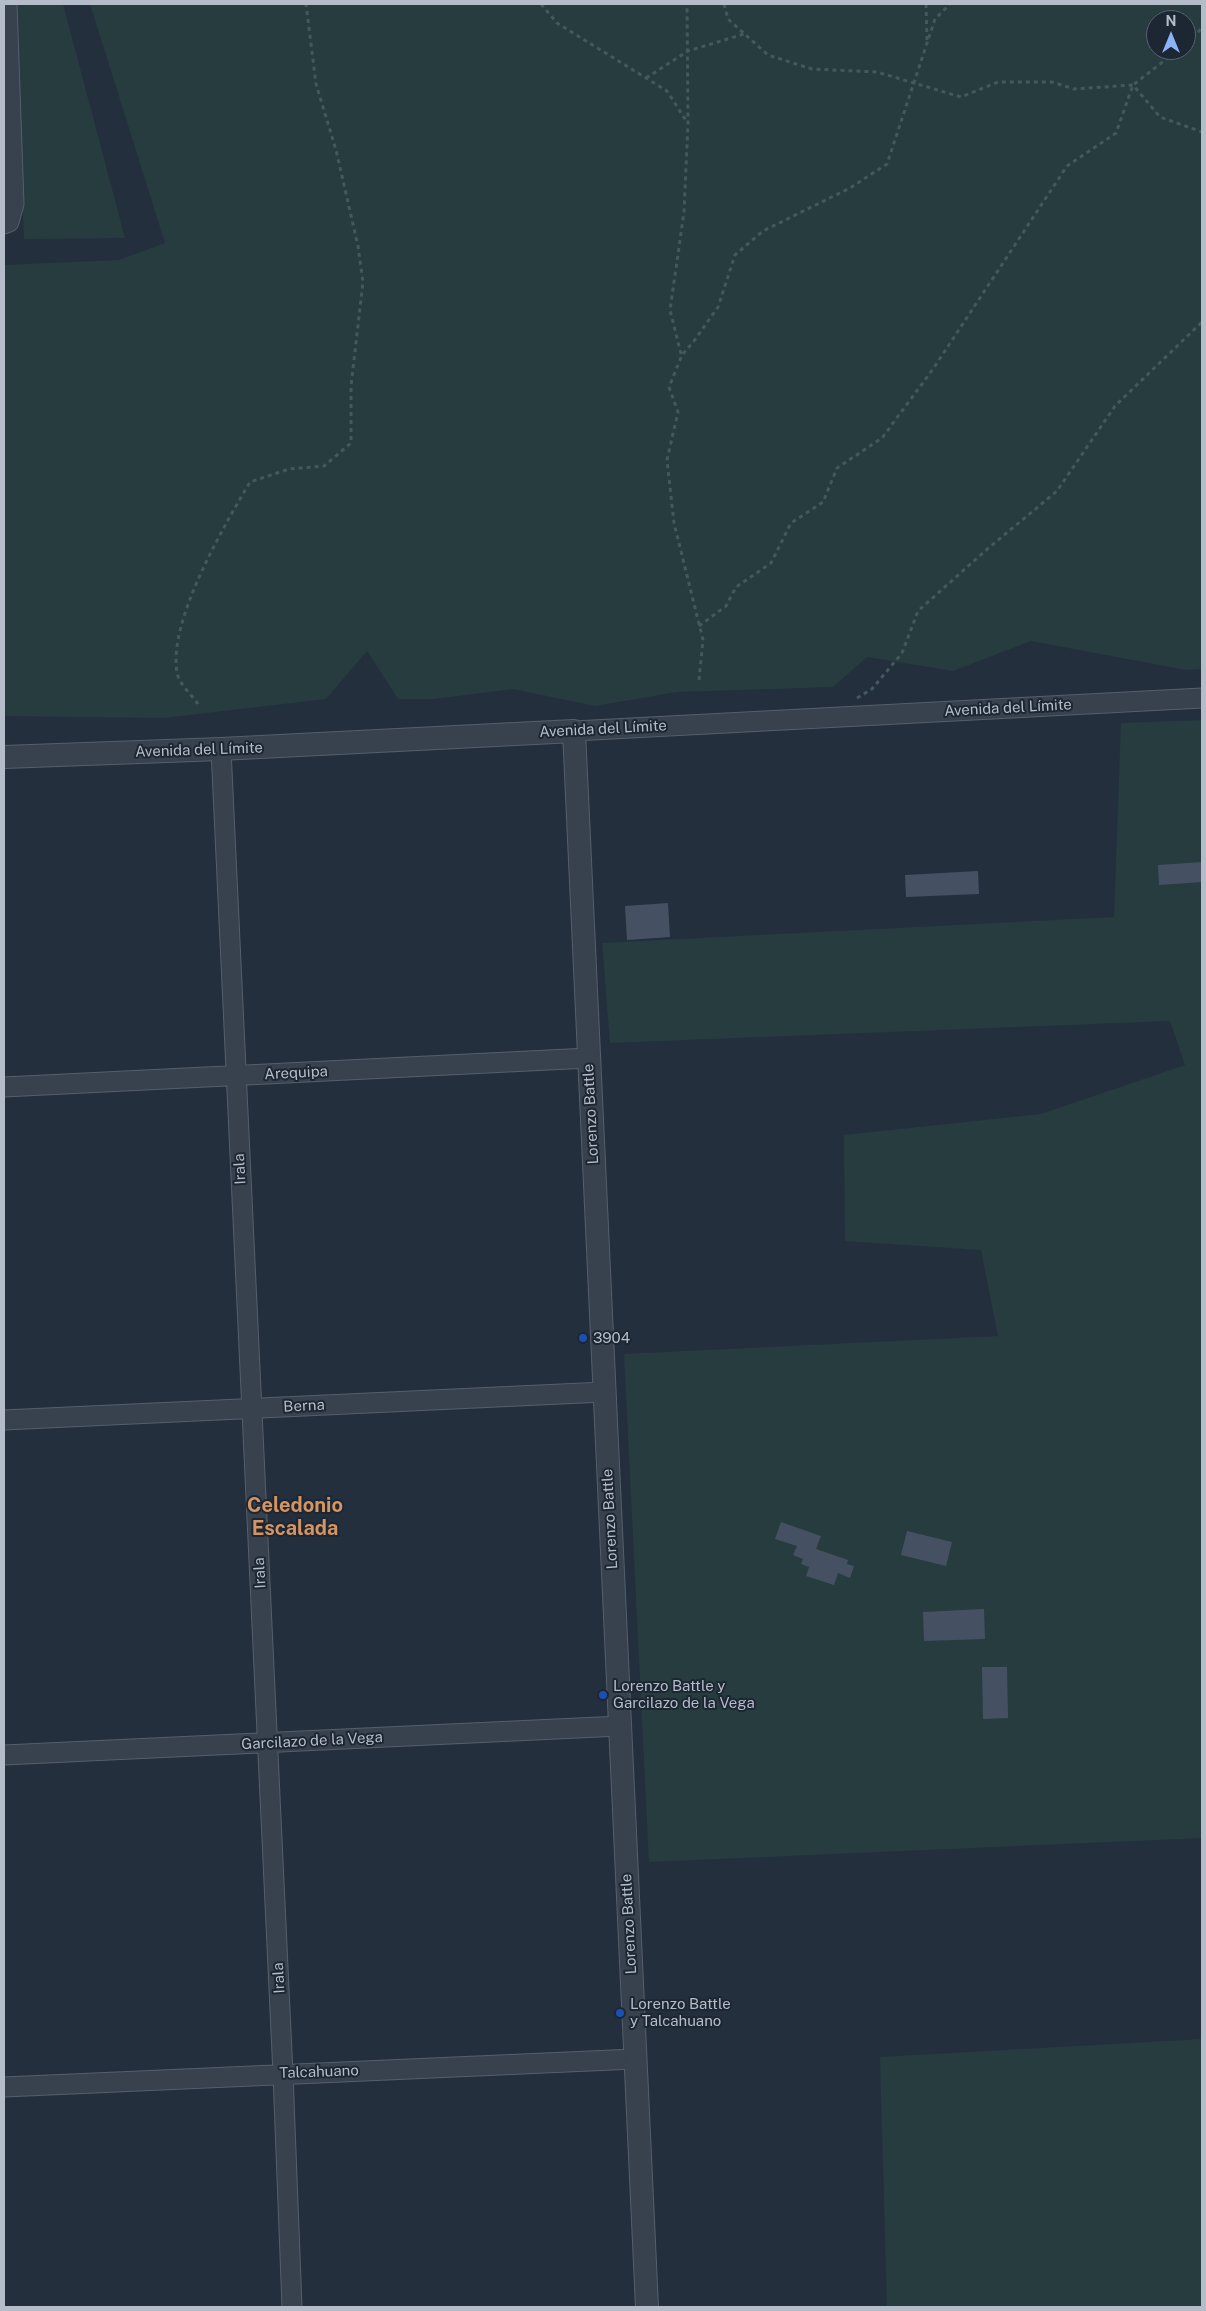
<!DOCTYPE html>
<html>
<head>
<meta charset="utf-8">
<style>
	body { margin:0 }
	#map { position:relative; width:1206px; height:2311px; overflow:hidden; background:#242f3e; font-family:"Public Sans",sans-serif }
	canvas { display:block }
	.frame { position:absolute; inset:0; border:5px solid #b4bcc9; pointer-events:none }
	.north { position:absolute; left:1146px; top:10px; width:50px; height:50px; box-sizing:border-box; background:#1d2633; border:1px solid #59626f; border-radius:50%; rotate:0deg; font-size:14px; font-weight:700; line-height:20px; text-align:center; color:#b4bcc9 }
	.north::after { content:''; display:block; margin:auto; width:18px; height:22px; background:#8ab4f8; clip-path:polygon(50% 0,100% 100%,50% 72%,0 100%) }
</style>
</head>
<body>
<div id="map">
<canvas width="1206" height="2311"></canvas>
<div class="frame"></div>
<div class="north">N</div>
</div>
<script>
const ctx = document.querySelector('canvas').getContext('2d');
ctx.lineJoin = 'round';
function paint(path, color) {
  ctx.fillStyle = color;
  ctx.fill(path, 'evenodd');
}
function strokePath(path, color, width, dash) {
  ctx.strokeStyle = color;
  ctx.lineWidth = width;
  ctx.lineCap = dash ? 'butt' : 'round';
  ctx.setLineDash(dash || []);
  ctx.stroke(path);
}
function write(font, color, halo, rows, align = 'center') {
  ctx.font = font + ' "Public Sans",sans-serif';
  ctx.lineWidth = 4;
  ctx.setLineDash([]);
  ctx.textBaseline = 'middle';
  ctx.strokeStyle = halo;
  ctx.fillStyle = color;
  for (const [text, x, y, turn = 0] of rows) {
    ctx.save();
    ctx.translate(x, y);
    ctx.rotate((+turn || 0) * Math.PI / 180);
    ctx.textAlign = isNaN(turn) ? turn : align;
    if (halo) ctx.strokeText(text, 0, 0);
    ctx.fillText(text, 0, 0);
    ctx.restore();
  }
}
paint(new Path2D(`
	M 14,4 L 63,4 L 125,238 L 24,239 Z
	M 90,4 L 1202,4 L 1202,669 L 1186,670 L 1031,641 L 953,671 L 867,657 L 833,687 L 677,692 L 595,706 L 513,689 L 433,699 L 398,699 L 367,651 L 326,699 L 164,718 L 4,716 L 4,265 L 119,260 L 165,243 ZM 1156,20 L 1186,20 L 1186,50 L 1156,50 Z
	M 1202,720 L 1202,1838 L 649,1862 L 624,1354 L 998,1336 L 981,1250 L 845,1241 L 844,1135 L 1041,1114 L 1185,1065 L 1170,1021 L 610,1043 L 602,943 L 1114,917 L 1121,723 Z
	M 1202,2039 L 1202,2307 L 887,2307 L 880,2057 Z`), '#263c3f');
paint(new Path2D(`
	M 1202,862 L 1202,882 L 1159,885 L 1158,865 Z
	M 978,871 L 979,894 L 906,897 L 905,875 Z
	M 668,903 L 670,937 L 627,940 L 625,906 Z
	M 781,1522 L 821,1536 L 816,1549 L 848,1560 L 847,1564 L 854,1566 L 850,1578 L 838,1573 L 834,1585 L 806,1576 L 809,1567 L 801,1564 L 803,1559 L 793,1555 L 797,1546 L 775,1539 Z
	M 907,1531 L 952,1542 L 946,1566 L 901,1555 Z
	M 984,1609 L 985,1639 L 924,1641 L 923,1612 Z
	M 982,1667 L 1007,1667 L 1008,1718 L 983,1719 Z`), '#455162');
const minor = new Path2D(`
	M 4,224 L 9,222 L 14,204 L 7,4
	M 574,731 L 1202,698
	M 221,749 L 283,2074 L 292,2307
	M 4,1087 L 589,1058
	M 4,1420 L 604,1392
	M 4,1755 L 620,1726
	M 4,2087 L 635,2059`);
const tertiary = new Path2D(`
	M 4,757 L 221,749 L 574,731 L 647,2307`);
strokePath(minor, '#565f6c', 21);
strokePath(tertiary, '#565f6c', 24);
strokePath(new Path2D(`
	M 541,4 L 557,23 L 667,91 L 687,122
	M 724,4 L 728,19 L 768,55 L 812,69 L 877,72 L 961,97 L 998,82 L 1052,82 L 1074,89 L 1133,85 L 1160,117 L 1202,132
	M 926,4 L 927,40
	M 1186,43 L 1202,28
	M 646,78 L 688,51 L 744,34
	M 681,354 L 670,310 L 684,212 L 688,123 L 687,4
	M 699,626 L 726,606 L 736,587 L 771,563 L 791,523 L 823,502 L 837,468 L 882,438 L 933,369 L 1067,166 L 1116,133 L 1133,85 L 1178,50
	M 699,680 L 703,640 L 674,523 L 667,460 L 678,412 L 669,387 L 682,355 L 694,341 L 718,307 L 735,255 L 763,231 L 850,188 L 887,164 L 935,19 L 950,4
	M 857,698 L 872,689 L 902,653 L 918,611 L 985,551 L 1057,491 L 1115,406 L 1202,322
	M 198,704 C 192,695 178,683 177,672 C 168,621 224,526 250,482 L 289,469 L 324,466 L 351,443 L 351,386 L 363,282 L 358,246 L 336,150 L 316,84 L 306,4`), '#44595c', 3, [4, 4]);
strokePath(minor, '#38414e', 19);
strokePath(tertiary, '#38414e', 22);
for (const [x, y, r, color] of [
	[583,1338,5,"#1a4fb4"],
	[603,1695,5,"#1a4fb4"],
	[620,2013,5,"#1a4fb4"]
]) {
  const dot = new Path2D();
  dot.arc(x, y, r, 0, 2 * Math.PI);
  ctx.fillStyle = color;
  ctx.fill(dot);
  strokePath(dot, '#1d2633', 2);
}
write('15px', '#b4bcc9', '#1d2633', [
	["Avenida del Límite",1008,708,-3],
	["Avenida del Límite",603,729,-3],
	["Avenida del Límite",199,750,-2],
	["Arequipa",296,1073,-3],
	["Lorenzo Battle",591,1114,-93],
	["Irala",240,1169,-93],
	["Berna",304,1406,-3],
	["Lorenzo Battle",610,1519,-93],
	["Irala",260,1573,-93],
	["Garcilazo de la Vega",312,1741,-3],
	["Lorenzo Battle",629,1924,-93],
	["Irala",279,1978,-93],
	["Talcahuano",319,2072,-2]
]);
write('15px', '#b4bcc9', '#1d2633', [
	["3904",593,1338],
	["Lorenzo Battle y",613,1686],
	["Garcilazo de la Vega",613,1703],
	["Lorenzo Battle",630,2004],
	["y Talcahuano",630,2021]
], 'left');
write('bold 20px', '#d59563', '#1d2633', [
	["Celedonio",295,1506],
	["Escalada",295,1529]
]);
</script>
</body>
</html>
